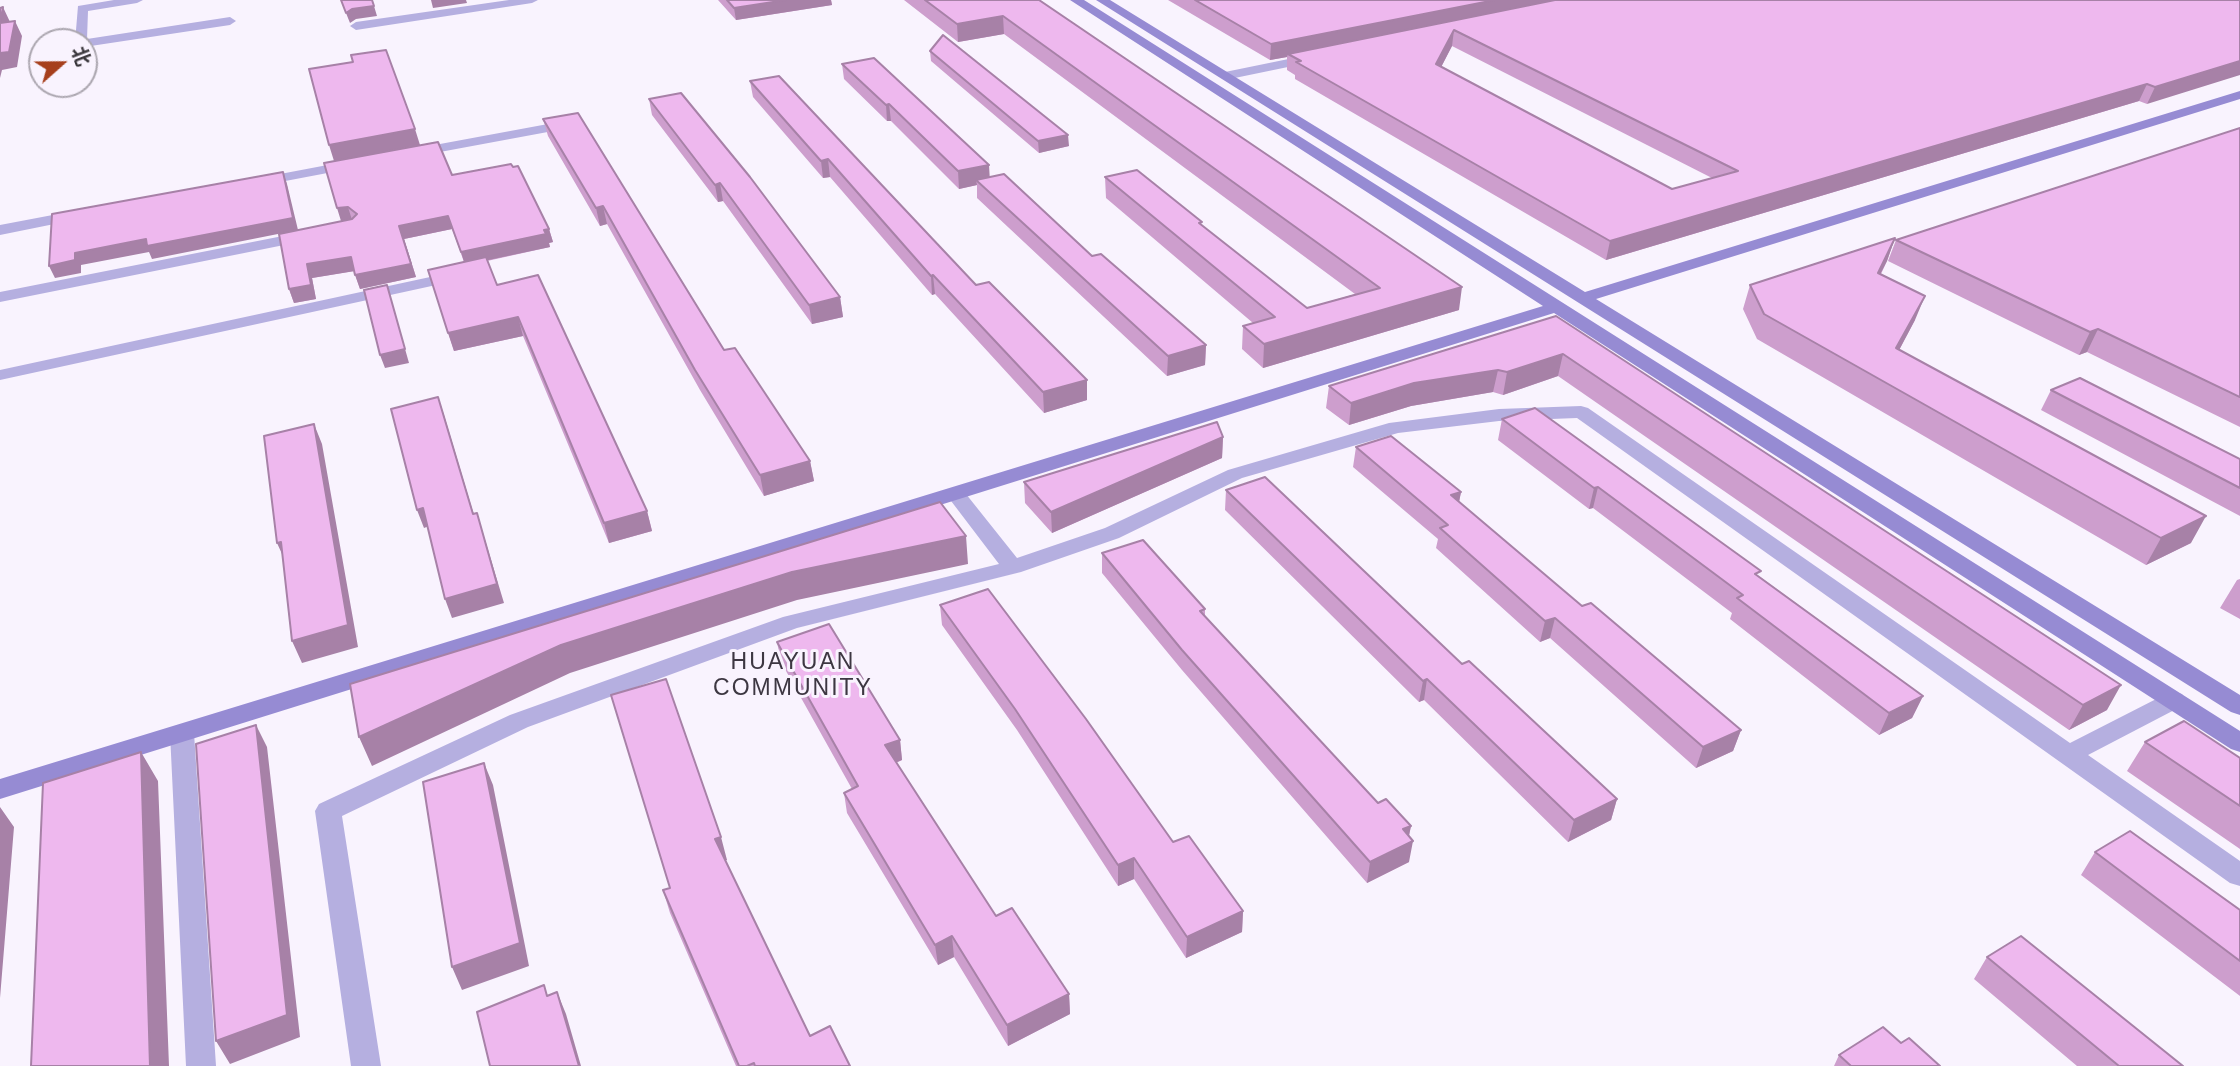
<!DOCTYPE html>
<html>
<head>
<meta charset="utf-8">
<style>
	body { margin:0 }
	#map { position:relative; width:2240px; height:1066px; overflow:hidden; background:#f9f3fe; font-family:Helvetica,"Noto Sans SC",sans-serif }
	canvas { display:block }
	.north { position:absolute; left:28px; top:28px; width:70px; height:70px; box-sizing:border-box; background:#f9f3fe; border:2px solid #aca7b0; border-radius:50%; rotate:69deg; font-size:19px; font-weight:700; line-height:28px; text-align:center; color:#38353a }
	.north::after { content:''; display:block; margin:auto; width:24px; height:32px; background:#a63f1c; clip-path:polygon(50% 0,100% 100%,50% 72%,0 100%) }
</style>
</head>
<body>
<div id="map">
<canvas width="2240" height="1066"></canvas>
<div class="north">北</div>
</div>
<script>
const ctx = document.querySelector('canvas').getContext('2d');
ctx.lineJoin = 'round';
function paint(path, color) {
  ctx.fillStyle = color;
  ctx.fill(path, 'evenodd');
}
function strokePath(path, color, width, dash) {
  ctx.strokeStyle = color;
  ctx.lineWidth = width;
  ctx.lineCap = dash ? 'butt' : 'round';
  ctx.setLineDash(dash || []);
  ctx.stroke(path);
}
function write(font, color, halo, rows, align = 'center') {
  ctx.font = font + ' Helvetica,sans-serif';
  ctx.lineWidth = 6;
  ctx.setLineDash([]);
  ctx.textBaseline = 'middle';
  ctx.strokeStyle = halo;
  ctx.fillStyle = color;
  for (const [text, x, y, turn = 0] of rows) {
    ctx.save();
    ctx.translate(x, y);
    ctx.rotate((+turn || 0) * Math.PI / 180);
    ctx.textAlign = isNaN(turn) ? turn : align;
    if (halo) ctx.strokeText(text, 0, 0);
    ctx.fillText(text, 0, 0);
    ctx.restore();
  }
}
paint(new Path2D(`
	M 114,0 L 143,0 L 137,3 L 88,11 L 87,39 L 230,17 L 236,21 L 230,25 L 84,47 L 84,42 L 75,42 L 78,6 Z
	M 509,0 L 538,0 L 532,3 L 356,30 L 350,26 L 356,22 Z
	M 1313,54 L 1317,55 L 1317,61 L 1225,80 L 1219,76 L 1225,72 Z
	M 85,81 L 85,90 L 75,90 L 74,84 L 84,84 Z
	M 575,119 L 582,123 L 580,126 L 413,157 L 406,153 L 413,149 Z
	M 354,160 L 361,164 L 359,167 L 259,186 L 252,182 L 259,178 Z
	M 79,210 L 84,212 L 87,215 L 84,218 L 0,235 L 0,225 Z
	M 308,231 L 314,233 L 316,236 L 314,239 L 0,302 L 0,292 Z
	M 444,274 L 450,276 L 452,279 L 450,282 L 0,380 L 0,370 Z
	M 1581,406 L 1588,408 L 2070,743 L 2166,694 L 2174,692 L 2182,694 L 2186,700 L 2182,706 L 2088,755 L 2240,861 L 2240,886 L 2230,883 L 1577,418 L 1499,421 L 1398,433 L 1242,478 L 1119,538 L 1021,572 L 797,628 L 528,727 L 342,816 L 381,1066 L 351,1066 L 315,811 L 319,804 L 510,715 L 783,617 L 999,564 L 945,493 L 948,489 L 962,489 L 1017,558 L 1105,528 L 1228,470 L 1389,423 L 1499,409 Z
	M 182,724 L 191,727 L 194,733 L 216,1066 L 186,1066 L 170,733 L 173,727 Z`), '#b5afe0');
paint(new Path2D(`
	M 1070,0 L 1084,0 L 2240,731 L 2240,752 L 2231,749 L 1554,313 L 0,799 L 0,779 L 1543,306 Z
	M 1096,0 L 1110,0 L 1585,292 L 2240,91 L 2240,99 L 1596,299 L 2240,695 L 2240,715 L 2231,712 Z`), '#968bd3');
paint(new Path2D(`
	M 718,0 L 831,0 L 832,5 L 736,20 Z
	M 904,0 L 1039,0 L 1459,310 L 1263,368 L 1242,349 L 1243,326 L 1253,323 L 1106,198 L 1105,177 L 1307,308 L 1355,294 L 1004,34 L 958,42 Z
	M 1168,0 L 2240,0 L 2147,104 L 2139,101 L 1606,260 L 1295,79 L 1295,75 L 1287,70 L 1287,57 L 1270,60 ZM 1452,46 L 1712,178 L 1672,189 L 1441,67 Z
	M 930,51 L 1069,146 L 1039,153 L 931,61 Z
	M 842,64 L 1092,256 L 1206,345 L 1205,365 L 1167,376 L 977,198 L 977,185 L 959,189 L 891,121 L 887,121 L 844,79 Z
	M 750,81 L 976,285 L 1087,380 L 1087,400 L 1044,413 L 935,294 L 932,295 L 830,177 L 823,178 L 753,97 Z
	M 649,99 L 840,297 L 843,317 L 812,324 L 723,201 L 718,202 L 652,115 Z
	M 543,119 L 810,461 L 814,481 L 764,496 L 700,390 L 607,224 L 600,226 L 548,136 Z
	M 2240,128 L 2240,427 L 2087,352 L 2079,355 L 1888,261 L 1896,240 Z
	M 452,175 L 549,229 L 553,242 L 549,243 L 550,247 L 487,261 L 497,285 L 647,511 L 652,531 L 609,543 L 523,336 L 454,351 L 428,270 L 464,262 L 452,229 L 404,239 L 416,277 L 360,289 L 354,271 L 312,278 L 316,299 L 294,303 L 289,289 L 346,221 L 337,208 Z
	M 1895,238 L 1887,261 L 1881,274 L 1915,320 L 1899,350 L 2191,543 L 2146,565 L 1757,339 L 1743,309 L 1750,285 Z
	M 1556,316 L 2107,710 L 2069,730 L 1558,376 L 1503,395 L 1493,392 L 1411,406 L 1349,425 L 1326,408 L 1329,386 Z
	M 2051,390 L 2240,459 L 2240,516 L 2041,410 Z
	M 1502,419 L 1759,576 L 1923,696 L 1912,718 L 1879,735 L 1730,619 L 1732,613 L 1593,508 L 1589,509 L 1498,440 Z
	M 1223,437 L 1222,458 L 1052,533 L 1025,503 L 1024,482 Z
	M 1356,447 L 1461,492 L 1459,502 L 1582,606 L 1741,730 L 1733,751 L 1696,768 L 1550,638 L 1540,642 L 1436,548 L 1438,539 L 1353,467 Z
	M 1226,490 L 1462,664 L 1617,799 L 1611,820 L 1568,842 L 1424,700 L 1419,702 L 1225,510 Z
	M 1102,553 L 1205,609 L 1205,616 L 1378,803 L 1411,826 L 1409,836 L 1409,862 L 1367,883 L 1182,670 L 1102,573 Z
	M 2240,579 L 2240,619 L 2220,608 L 2237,580 Z
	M 940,605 L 1173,842 L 1243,911 L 1242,932 L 1186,958 L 1134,879 L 1118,886 L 1017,730 L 942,625 Z
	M 777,642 L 900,740 L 902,760 L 896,763 L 996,916 L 1069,994 L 1070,1014 L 1008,1046 L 954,957 L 938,965 L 847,813 L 844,793 L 852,789 L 781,662 Z
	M 611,695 L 727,860 L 725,860 L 810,1036 L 850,1066 L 736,1066 L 670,913 L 663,890 L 670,888 Z
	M 2145,742 L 2240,758 L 2240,849 L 2127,771 Z
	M 2095,852 L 2240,910 L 2240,996 L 2081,875 Z
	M 1987,957 L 2183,1066 L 2077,1066 L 1974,979 Z
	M 1839,1055 L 1940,1066 L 1834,1066 Z`), '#cd9ecd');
paint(new Path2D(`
	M 431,0 L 466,0 L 467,3 L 433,8 Z
	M 786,0 L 831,0 L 832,5 L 736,20 L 734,8 Z
	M 1495,0 L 1570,0 L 1288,54 L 1287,57 L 1270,60 L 1271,44 Z
	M 374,6 L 377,16 L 356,19 L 350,23 L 346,13 L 352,9 Z
	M 3,7 L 10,22 L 0,23 Z
	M 1003,16 L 1004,34 L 958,42 L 957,24 Z
	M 15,21 L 22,36 L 17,67 L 2,70 L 0,78 L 0,53 Z
	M 1454,30 L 1452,46 L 1434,81 L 1436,64 Z
	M 2240,61 L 2240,75 L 2147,104 L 2155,87 Z
	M 2147,84 L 2139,101 L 1606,260 L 1610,241 Z
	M 889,104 L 891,121 L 887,121 L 886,105 Z
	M 415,129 L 420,145 L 334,161 L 329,145 Z
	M 1068,135 L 1069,146 L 1039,153 L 1038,141 Z
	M 828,159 L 830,177 L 823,178 L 821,161 Z
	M 989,165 L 990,182 L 976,180 L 977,185 L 959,189 L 958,171 Z
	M 283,172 L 287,184 L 298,230 L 152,259 L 149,252 L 81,265 L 81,273 L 55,278 L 49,266 L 75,253 Z
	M 720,183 L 723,201 L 718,202 L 715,185 Z
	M 603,206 L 607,224 L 600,226 L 596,208 Z
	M 348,207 L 352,220 L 341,221 L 337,208 Z
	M 448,216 L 452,229 L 404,239 L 416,277 L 360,289 L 355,275 L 399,226 Z
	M 549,229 L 553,242 L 549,243 L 550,247 L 465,265 L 461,252 Z
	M 1895,238 L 1887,261 L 1869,296 L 1878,273 Z
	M 351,257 L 355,271 L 312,278 L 316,299 L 294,303 L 289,289 L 307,264 Z
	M 933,275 L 935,294 L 932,295 L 931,276 Z
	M 387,285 L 409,363 L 385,368 L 380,355 Z
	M 1462,287 L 1459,310 L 1263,368 L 1264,344 Z
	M 1925,296 L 1915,320 L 1887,373 L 1896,348 Z
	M 840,297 L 843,317 L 812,324 L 809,305 Z
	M 518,317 L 523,336 L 454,351 L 448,333 Z
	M 2098,329 L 2087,352 L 2079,355 L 2090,332 Z
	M 1206,345 L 1205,365 L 1167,376 L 1168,356 Z
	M 1563,354 L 1558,376 L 1503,395 L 1507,372 Z
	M 1498,370 L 1493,392 L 1411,406 L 1349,425 L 1351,403 L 1414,383 Z
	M 1087,380 L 1087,400 L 1044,413 L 1043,392 Z
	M 438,397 L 444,415 L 479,532 L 473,514 Z
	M 314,424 L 322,444 L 358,647 L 302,663 L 292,641 Z
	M 1223,437 L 1222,458 L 1052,533 L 1051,512 Z
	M 810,461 L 814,481 L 764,496 L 760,475 Z
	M 1598,487 L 1593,508 L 1589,509 L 1594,488 Z
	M 1461,492 L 1457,512 L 1451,495 Z
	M 423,508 L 429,526 L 424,528 L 417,510 Z
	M 647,511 L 652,531 L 609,543 L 604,523 Z
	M 477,513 L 504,603 L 452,618 L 445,599 Z
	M 2206,516 L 2191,543 L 2146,565 L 2161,538 Z
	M 966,536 L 968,564 L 797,600 L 570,673 L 372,766 L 359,737 L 561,645 L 792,572 Z
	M 281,542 L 287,565 L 277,543 Z
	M 1555,618 L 1550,638 L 1540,642 L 1545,621 Z
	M 1427,679 L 1424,700 L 1419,702 L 1423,681 Z
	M 2121,685 L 2107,710 L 2069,730 L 2083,705 Z
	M 1923,696 L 1912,718 L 1879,735 L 1889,713 Z
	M 256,725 L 267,747 L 300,1037 L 230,1064 L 216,1041 Z
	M 1741,730 L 1733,751 L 1696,768 L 1703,747 Z
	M 900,740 L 902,760 L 887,766 L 885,745 Z
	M 141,752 L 158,781 L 169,1066 L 150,1066 Z
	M 484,763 L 493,785 L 529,966 L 462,990 L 452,967 Z
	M 1617,799 L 1611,820 L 1568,842 L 1574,820 Z
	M 0,807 L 14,827 L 0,998 Z
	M 1411,826 L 1407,844 L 1413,841 L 1409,862 L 1367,883 L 1370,862 L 1403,829 Z
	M 721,837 L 727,860 L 721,862 L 715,839 Z
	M 1134,858 L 1134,879 L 1118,886 L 1118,865 Z
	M 1243,911 L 1242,932 L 1186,958 L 1187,937 Z
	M 952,936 L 954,957 L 938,965 L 935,945 Z
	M 557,992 L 566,1014 L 581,1066 L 579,1066 Z
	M 1069,994 L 1070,1014 L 1008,1046 L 1007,1025 Z`), '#a781a7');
const building = new Path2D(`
	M 341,0 L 372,0 L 374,6 L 352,9 L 346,13 Z
	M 727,0 L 786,0 L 734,8 Z
	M 925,0 L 1039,0 L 1462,287 L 1264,344 L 1243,326 L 1275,317 L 1105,177 L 1137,170 L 1202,222 L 1199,223 L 1307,308 L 1380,288 L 1003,16 L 957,24 Z
	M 1195,0 L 1495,0 L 1271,44 Z
	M 1555,0 L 2240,0 L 2240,61 L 2155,87 L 2147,84 L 1610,241 L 1296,62 L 1301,61 L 1288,54 ZM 1454,30 L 1738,171 L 1672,189 L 1436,64 Z
	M 3,7 L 0,23 L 15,21 L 9,52 L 0,53 L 0,8 Z
	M 943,35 L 1068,135 L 1038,141 L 930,51 Z
	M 386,50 L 415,129 L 329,145 L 309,69 L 353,62 L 351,55 Z
	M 874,58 L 989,165 L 958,171 L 889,104 L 886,105 L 842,64 Z
	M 779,76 L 976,285 L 989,282 L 1087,380 L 1043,392 L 933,275 L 931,276 L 828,159 L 821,161 L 750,81 Z
	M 681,93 L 750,177 L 840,297 L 809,305 L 720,183 L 715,185 L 649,99 Z
	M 578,113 L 724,350 L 735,348 L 810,461 L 760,475 L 695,370 L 603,206 L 596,208 L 543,119 Z
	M 2240,128 L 2240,397 L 2098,329 L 2090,332 L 1896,240 Z
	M 438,142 L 452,175 L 511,164 L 513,167 L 518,166 L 549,229 L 544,230 L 546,234 L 461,252 L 448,216 L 399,226 L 411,264 L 355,275 L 351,257 L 307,264 L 311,285 L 289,289 L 279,234 L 352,219 L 357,214 L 348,207 L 337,208 L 324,163 Z
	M 283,172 L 293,218 L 147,246 L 146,239 L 75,253 L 75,260 L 49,266 L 52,214 Z
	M 1004,174 L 1092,256 L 1101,254 L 1206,345 L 1168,356 L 976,180 Z
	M 1895,238 L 1878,273 L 1925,296 L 1896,348 L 2206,516 L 2161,538 L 1764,314 L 1750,285 Z
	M 486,257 L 497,285 L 538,275 L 647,511 L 604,523 L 518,317 L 448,333 L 428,270 Z
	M 387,285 L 405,349 L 380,355 L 364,290 Z
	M 1556,316 L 2121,685 L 2083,705 L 1563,354 L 1507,372 L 1498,370 L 1414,383 L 1351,403 L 1329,386 Z
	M 2080,378 L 2240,459 L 2240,488 L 2051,390 Z
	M 438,397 L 473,514 L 477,513 L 497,584 L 445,599 L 423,508 L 417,510 L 391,409 Z
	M 1535,408 L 1761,571 L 1755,574 L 1923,696 L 1889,713 L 1737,598 L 1743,595 L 1598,487 L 1594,488 L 1502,419 Z
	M 1217,422 L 1223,437 L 1051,512 L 1024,482 Z
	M 314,424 L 348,625 L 292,641 L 281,542 L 277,543 L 264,436 Z
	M 1391,436 L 1461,492 L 1451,495 L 1582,606 L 1591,603 L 1741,730 L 1703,747 L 1555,618 L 1545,621 L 1440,528 L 1448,525 L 1356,447 Z
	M 1265,477 L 1462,664 L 1469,661 L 1617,799 L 1574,820 L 1427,679 L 1423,681 L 1226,490 Z
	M 940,502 L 966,536 L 792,572 L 561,645 L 359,737 L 350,684 Z
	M 1143,540 L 1205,609 L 1200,611 L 1378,803 L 1386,799 L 1411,826 L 1403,829 L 1413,841 L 1370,862 L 1182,650 L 1102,553 Z
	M 988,589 L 1086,719 L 1173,842 L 1189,836 L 1243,911 L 1187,937 L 1134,858 L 1118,865 L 1015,709 L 940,605 Z
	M 829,624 L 900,740 L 885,745 L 996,916 L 1012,908 L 1069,994 L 1007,1025 L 952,936 L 935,945 L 844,793 L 858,786 L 777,642 Z
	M 666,679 L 721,837 L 715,839 L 810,1036 L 830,1026 L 850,1066 L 755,1066 L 754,1063 L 747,1066 L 739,1066 L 663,890 L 670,888 L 611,695 Z
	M 2184,721 L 2240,758 L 2240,806 L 2145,742 Z
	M 256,725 L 287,1015 L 216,1041 L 196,744 Z
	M 141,752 L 150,1066 L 31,1066 L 43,783 Z
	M 484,763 L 520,943 L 452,967 L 423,782 Z
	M 2130,831 L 2240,910 L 2240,961 L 2095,852 Z
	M 2021,936 L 2183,1066 L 2119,1066 L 1987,957 Z
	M 544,985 L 547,996 L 557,992 L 579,1066 L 490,1066 L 477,1012 Z
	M 1883,1027 L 1901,1043 L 1909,1038 L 1940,1066 L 1851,1066 L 1839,1055 Z`);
paint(building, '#eeb8ee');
strokePath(building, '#a781a7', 2);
ctx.letterSpacing = '2px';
write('23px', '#3d3742', '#f9f3fe', [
	["HUAYUAN",793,663],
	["COMMUNITY",793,689]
]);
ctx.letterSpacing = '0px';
</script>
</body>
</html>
